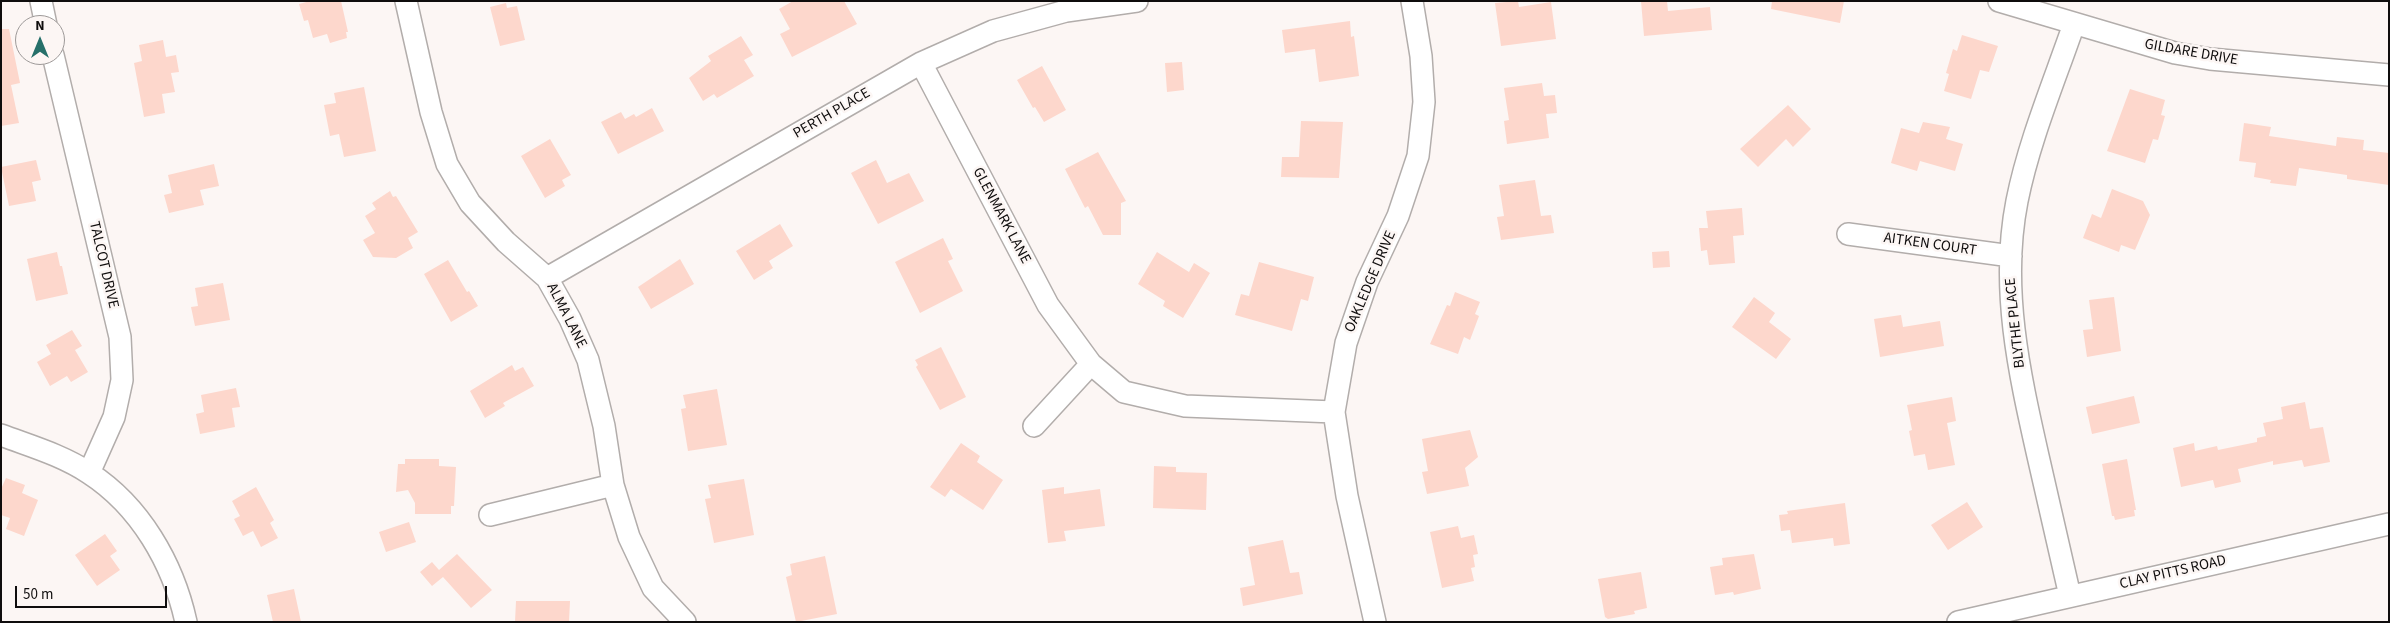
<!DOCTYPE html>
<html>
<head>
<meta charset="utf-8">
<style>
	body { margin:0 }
	#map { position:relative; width:2390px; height:623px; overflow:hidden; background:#fcf6f4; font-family:"Source Sans 3",sans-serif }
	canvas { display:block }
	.frame { position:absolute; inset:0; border:2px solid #0f0d0d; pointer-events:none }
	.north { position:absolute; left:15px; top:15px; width:50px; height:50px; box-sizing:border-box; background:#fcf6f4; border:1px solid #9d9998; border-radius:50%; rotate:0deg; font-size:14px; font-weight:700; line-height:20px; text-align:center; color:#0f0d0d }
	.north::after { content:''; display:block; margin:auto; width:18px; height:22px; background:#26706a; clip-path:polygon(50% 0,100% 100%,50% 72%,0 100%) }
	.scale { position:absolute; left:15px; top:586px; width:152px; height:22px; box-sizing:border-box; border:2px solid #0f0d0d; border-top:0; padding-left:6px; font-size:15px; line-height:18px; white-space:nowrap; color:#0f0d0d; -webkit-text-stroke:4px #fcf6f4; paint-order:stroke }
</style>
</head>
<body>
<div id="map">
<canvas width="2390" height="623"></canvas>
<div class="frame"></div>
<div class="north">N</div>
<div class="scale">50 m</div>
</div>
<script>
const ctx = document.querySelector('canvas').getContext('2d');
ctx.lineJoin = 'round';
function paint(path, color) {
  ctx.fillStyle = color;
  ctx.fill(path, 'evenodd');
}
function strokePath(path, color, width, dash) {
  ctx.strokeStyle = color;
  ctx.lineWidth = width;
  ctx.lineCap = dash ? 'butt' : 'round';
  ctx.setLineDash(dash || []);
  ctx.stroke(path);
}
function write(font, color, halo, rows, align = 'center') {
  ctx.font = font + ' "Source Sans 3",sans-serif';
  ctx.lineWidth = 5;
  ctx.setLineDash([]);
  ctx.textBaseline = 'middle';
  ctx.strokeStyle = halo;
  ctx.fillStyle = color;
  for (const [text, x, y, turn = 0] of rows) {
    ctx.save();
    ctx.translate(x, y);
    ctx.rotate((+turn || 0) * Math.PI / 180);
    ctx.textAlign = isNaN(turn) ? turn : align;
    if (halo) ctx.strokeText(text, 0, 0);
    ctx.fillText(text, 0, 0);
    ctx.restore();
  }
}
paint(new Path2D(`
	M 310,1 L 341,1 L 348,32 L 346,32 L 347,38 L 330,43 L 327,34 L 313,38 L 308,20 L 304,21 L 299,4 Z
	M 793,1 L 844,1 L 857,24 L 792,57 L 780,34 L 790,29 L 779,9 Z
	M 1518,1 L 1519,7 L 1551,2 L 1556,39 L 1501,46 L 1495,3 Z
	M 1641,1 L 1667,1 L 1668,11 L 1710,7 L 1712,30 L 1644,36 Z
	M 1772,1 L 1844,1 L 1840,23 L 1771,9 Z
	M 506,3 L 507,8 L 517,6 L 525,40 L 500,46 L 490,7 Z
	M 1350,21 L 1351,37 L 1354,36 L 1359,76 L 1319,82 L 1315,49 L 1285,53 L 1282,30 Z
	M 1,29 L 9,29 L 20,83 L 11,85 L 19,123 L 1,126 Z
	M 1962,35 L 1998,46 L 1989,72 L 1980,70 L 1971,99 L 1944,91 L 1949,74 L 1946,73 L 1953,49 L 1957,51 Z
	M 741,36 L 753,55 L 744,60 L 754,76 L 717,98 L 714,94 L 703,101 L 689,78 L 711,61 L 708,56 Z
	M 163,40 L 166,57 L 176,55 L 179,72 L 171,73 L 175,92 L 162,94 L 165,113 L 144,117 L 134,63 L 142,61 L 139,45 Z
	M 1182,62 L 1184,90 L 1167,92 L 1165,63 Z
	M 1042,66 L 1066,110 L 1044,122 L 1035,107 L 1033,108 L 1017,80 Z
	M 1542,83 L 1544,96 L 1555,95 L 1557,113 L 1546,114 L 1549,138 L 1507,144 L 1504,121 L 1509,120 L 1504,88 Z
	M 364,87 L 376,151 L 344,157 L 339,134 L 330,136 L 324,105 L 336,103 L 334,93 Z
	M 2130,89 L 2165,100 L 2161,115 L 2165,116 L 2158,140 L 2153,139 L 2145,163 L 2107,151 Z
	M 1788,105 L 1811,129 L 1793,147 L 1786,139 L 1758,167 L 1740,149 Z
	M 652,108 L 664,131 L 618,154 L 601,122 L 621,112 L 625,119 L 634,114 L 636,117 Z
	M 1301,121 L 1343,122 L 1339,178 L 1281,177 L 1282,157 L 1299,157 Z
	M 1923,122 L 1950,127 L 1946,139 L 1963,144 L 1955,171 L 1920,161 L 1917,171 L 1891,163 L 1901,128 L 1919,133 Z
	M 2244,123 L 2271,127 L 2269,136 L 2336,146 L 2337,137 L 2364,140 L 2363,150 L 2389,153 L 2389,185 L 2347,179 L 2347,175 L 2299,168 L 2296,186 L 2270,183 L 2271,180 L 2254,177 L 2256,163 L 2239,161 Z
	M 550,139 L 571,175 L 562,180 L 565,186 L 545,198 L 521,156 Z
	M 1098,152 L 1126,201 L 1121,203 L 1121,235 L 1103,235 L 1088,206 L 1085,208 L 1065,169 Z
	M 36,160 L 41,180 L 32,182 L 36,201 L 9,206 L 1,167 Z
	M 876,160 L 887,183 L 909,173 L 924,201 L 878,224 L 851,173 Z
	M 214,164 L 219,186 L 200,190 L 204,205 L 169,213 L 164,195 L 172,193 L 168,175 Z
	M 1535,180 L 1541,216 L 1551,215 L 1554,233 L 1501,240 L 1497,217 L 1504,216 L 1499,185 Z
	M 2112,189 L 2143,201 L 2150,215 L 2135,250 L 2121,245 L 2119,252 L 2083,238 L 2092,214 L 2101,218 Z
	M 390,191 L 393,197 L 396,196 L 418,232 L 408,238 L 413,248 L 396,258 L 373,257 L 363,240 L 375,233 L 365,216 L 376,209 L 372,203 Z
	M 1742,208 L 1744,235 L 1733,236 L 1735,263 L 1709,265 L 1707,250 L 1701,251 L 1699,228 L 1708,228 L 1706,211 Z
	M 780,224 L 793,246 L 769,261 L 773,268 L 754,280 L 736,251 Z
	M 943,238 L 953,259 L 948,261 L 963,291 L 920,313 L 895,262 Z
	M 1669,251 L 1670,267 L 1653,268 L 1652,252 Z
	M 57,252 L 60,266 L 62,266 L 68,294 L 36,301 L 27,259 Z
	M 1157,252 L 1189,272 L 1194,263 L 1210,273 L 1183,318 L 1163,306 L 1165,301 L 1138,284 Z
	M 680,259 L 694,284 L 651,309 L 638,287 Z
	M 448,260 L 467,292 L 469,291 L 478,306 L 451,322 L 424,274 Z
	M 1259,262 L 1314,277 L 1308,301 L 1301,299 L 1292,331 L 1235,315 L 1241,294 L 1249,296 Z
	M 223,283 L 230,320 L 195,326 L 191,307 L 198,306 L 195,288 Z
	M 1455,292 L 1480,302 L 1475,314 L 1479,316 L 1470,340 L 1464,337 L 1458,354 L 1430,344 L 1447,305 L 1450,306 Z
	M 1754,297 L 1775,313 L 1769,322 L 1791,339 L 1776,359 L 1732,327 Z
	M 2114,297 L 2121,351 L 2087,357 L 2083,330 L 2093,329 L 2089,300 Z
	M 1901,315 L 1903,327 L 1940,321 L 1944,346 L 1880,357 L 1874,319 Z
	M 72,330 L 82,346 L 75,350 L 88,372 L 71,382 L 67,376 L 50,386 L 37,362 L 51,354 L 46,345 Z
	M 941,347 L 966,397 L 940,410 L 916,367 L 918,365 L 915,360 Z
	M 512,365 L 515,371 L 523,367 L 534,386 L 503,403 L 505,406 L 485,418 L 470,391 Z
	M 236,388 L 240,407 L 232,408 L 235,427 L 200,434 L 196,414 L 204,412 L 201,395 Z
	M 717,389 L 727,445 L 688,451 L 681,409 L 686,408 L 683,395 Z
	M 2134,396 L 2140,423 L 2092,434 L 2086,407 Z
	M 1952,397 L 1956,421 L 1947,423 L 1955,465 L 1928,470 L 1925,454 L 1914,456 L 1909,431 L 1912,430 L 1907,405 Z
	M 2305,402 L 2310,429 L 2323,427 L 2330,462 L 2304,467 L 2302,460 L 2273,465 L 2273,461 L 2238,469 L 2241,482 L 2215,488 L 2213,480 L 2181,487 L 2173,448 L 2194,443 L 2195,451 L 2217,446 L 2218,450 L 2257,442 L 2257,438 L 2266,436 L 2263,423 L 2283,419 L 2281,407 Z
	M 1470,430 L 1478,457 L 1465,468 L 1469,486 L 1427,494 L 1422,472 L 1428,471 L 1422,439 Z
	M 961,443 L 980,456 L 977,462 L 1003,480 L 983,510 L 951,489 L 945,497 L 930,487 Z
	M 405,459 L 439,459 L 439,466 L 456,467 L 454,506 L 451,506 L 451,514 L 415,514 L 415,503 L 408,490 L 396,492 L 398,464 L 405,464 Z
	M 2127,459 L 2136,510 L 2134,510 L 2135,516 L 2115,520 L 2114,516 L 2112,516 L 2102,464 Z
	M 1154,466 L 1176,467 L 1176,472 L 1207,473 L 1206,510 L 1153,508 Z
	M 6,478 L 25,485 L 22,493 L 38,500 L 24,536 L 6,529 L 10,518 L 1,515 L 1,489 Z
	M 744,479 L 754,535 L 714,543 L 705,499 L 711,498 L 708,485 Z
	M 256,487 L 274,520 L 270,523 L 278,538 L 261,547 L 253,531 L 243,536 L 234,519 L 240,516 L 232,501 Z
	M 1064,487 L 1064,494 L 1100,489 L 1105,526 L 1064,531 L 1066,541 L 1048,543 L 1042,490 Z
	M 1967,502 L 1983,527 L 1948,550 L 1931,525 Z
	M 1845,503 L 1850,544 L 1834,546 L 1833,538 L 1792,543 L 1790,530 L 1781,531 L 1779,515 L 1788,514 L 1787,511 Z
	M 409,522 L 416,542 L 386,552 L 379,532 Z
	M 1458,526 L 1461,538 L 1474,535 L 1478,554 L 1473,555 L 1475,567 L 1471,568 L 1474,581 L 1442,588 L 1430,532 Z
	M 105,534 L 117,551 L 110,556 L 120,570 L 97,586 L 75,555 Z
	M 1283,540 L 1290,573 L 1299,572 L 1303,594 L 1243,606 L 1240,588 L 1255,585 L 1248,547 Z
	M 457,554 L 492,590 L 471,608 L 443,577 L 432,586 L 420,572 L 432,562 L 439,570 Z
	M 1754,554 L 1761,589 L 1734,595 L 1733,592 L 1715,595 L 1710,567 L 1723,565 L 1722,558 Z
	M 825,556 L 837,614 L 796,622 L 786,577 L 792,575 L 790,564 Z
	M 1641,572 L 1647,608 L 1634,611 L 1635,614 L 1608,619 L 1605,617 L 1598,579 Z
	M 294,589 L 301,622 L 273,622 L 267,595 Z
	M 516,601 L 570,601 L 569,622 L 515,622 Z`), '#fdd7cc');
const minor = new Path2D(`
	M 41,1 L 46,25
	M 406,1 L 431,112 L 447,164 L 470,203 L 506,242 L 547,278 L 570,319 L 588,360 L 604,426 L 613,485 L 629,537 L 653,588 L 685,622
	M 1999,1 L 2175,53 L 2210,59 L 2389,75
	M 53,55 L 120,337 L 122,380 L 114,417 L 89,473
	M 921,63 L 1048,305 L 1091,364 L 1124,392 L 1185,406 L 1334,412
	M 1848,234 L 2011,256
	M 547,278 L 921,63 L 993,31 L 1066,11 L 1137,1
	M 1034,426 L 1091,364
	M 1,435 C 30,446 62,455 89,473 C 140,506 173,563 186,622
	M 490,515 L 613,485
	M 2070,596 C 2059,549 2049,503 2038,456 C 2019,372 2000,287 2017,201 C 2029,141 2054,82 2074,24
	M 1375,622 L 1347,496 L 1334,412 L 1346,343 L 1367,282 L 1398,216 L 1418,156 L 1424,102 L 1421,56 L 1412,1
	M 1958,622 L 2389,524`);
strokePath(minor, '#b2adab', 24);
strokePath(minor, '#fff', 21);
write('15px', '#0f0d0d', '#fcf6f4', [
	["GILDARE DRIVE",2191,53,10],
	["PERTH PLACE",832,114,-30],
	["GLENMARK LANE",1001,216,62],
	["AITKEN COURT",1930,245,8],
	["TALCOT DRIVE",103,265,77],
	["OAKLEDGE DRIVE",1371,282,-67],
	["ALMA LANE",566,316,63],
	["BLYTHE PLACE",2016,323,-96],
	["CLAY PITTS ROAD",2173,573,-13]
]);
</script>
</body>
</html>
